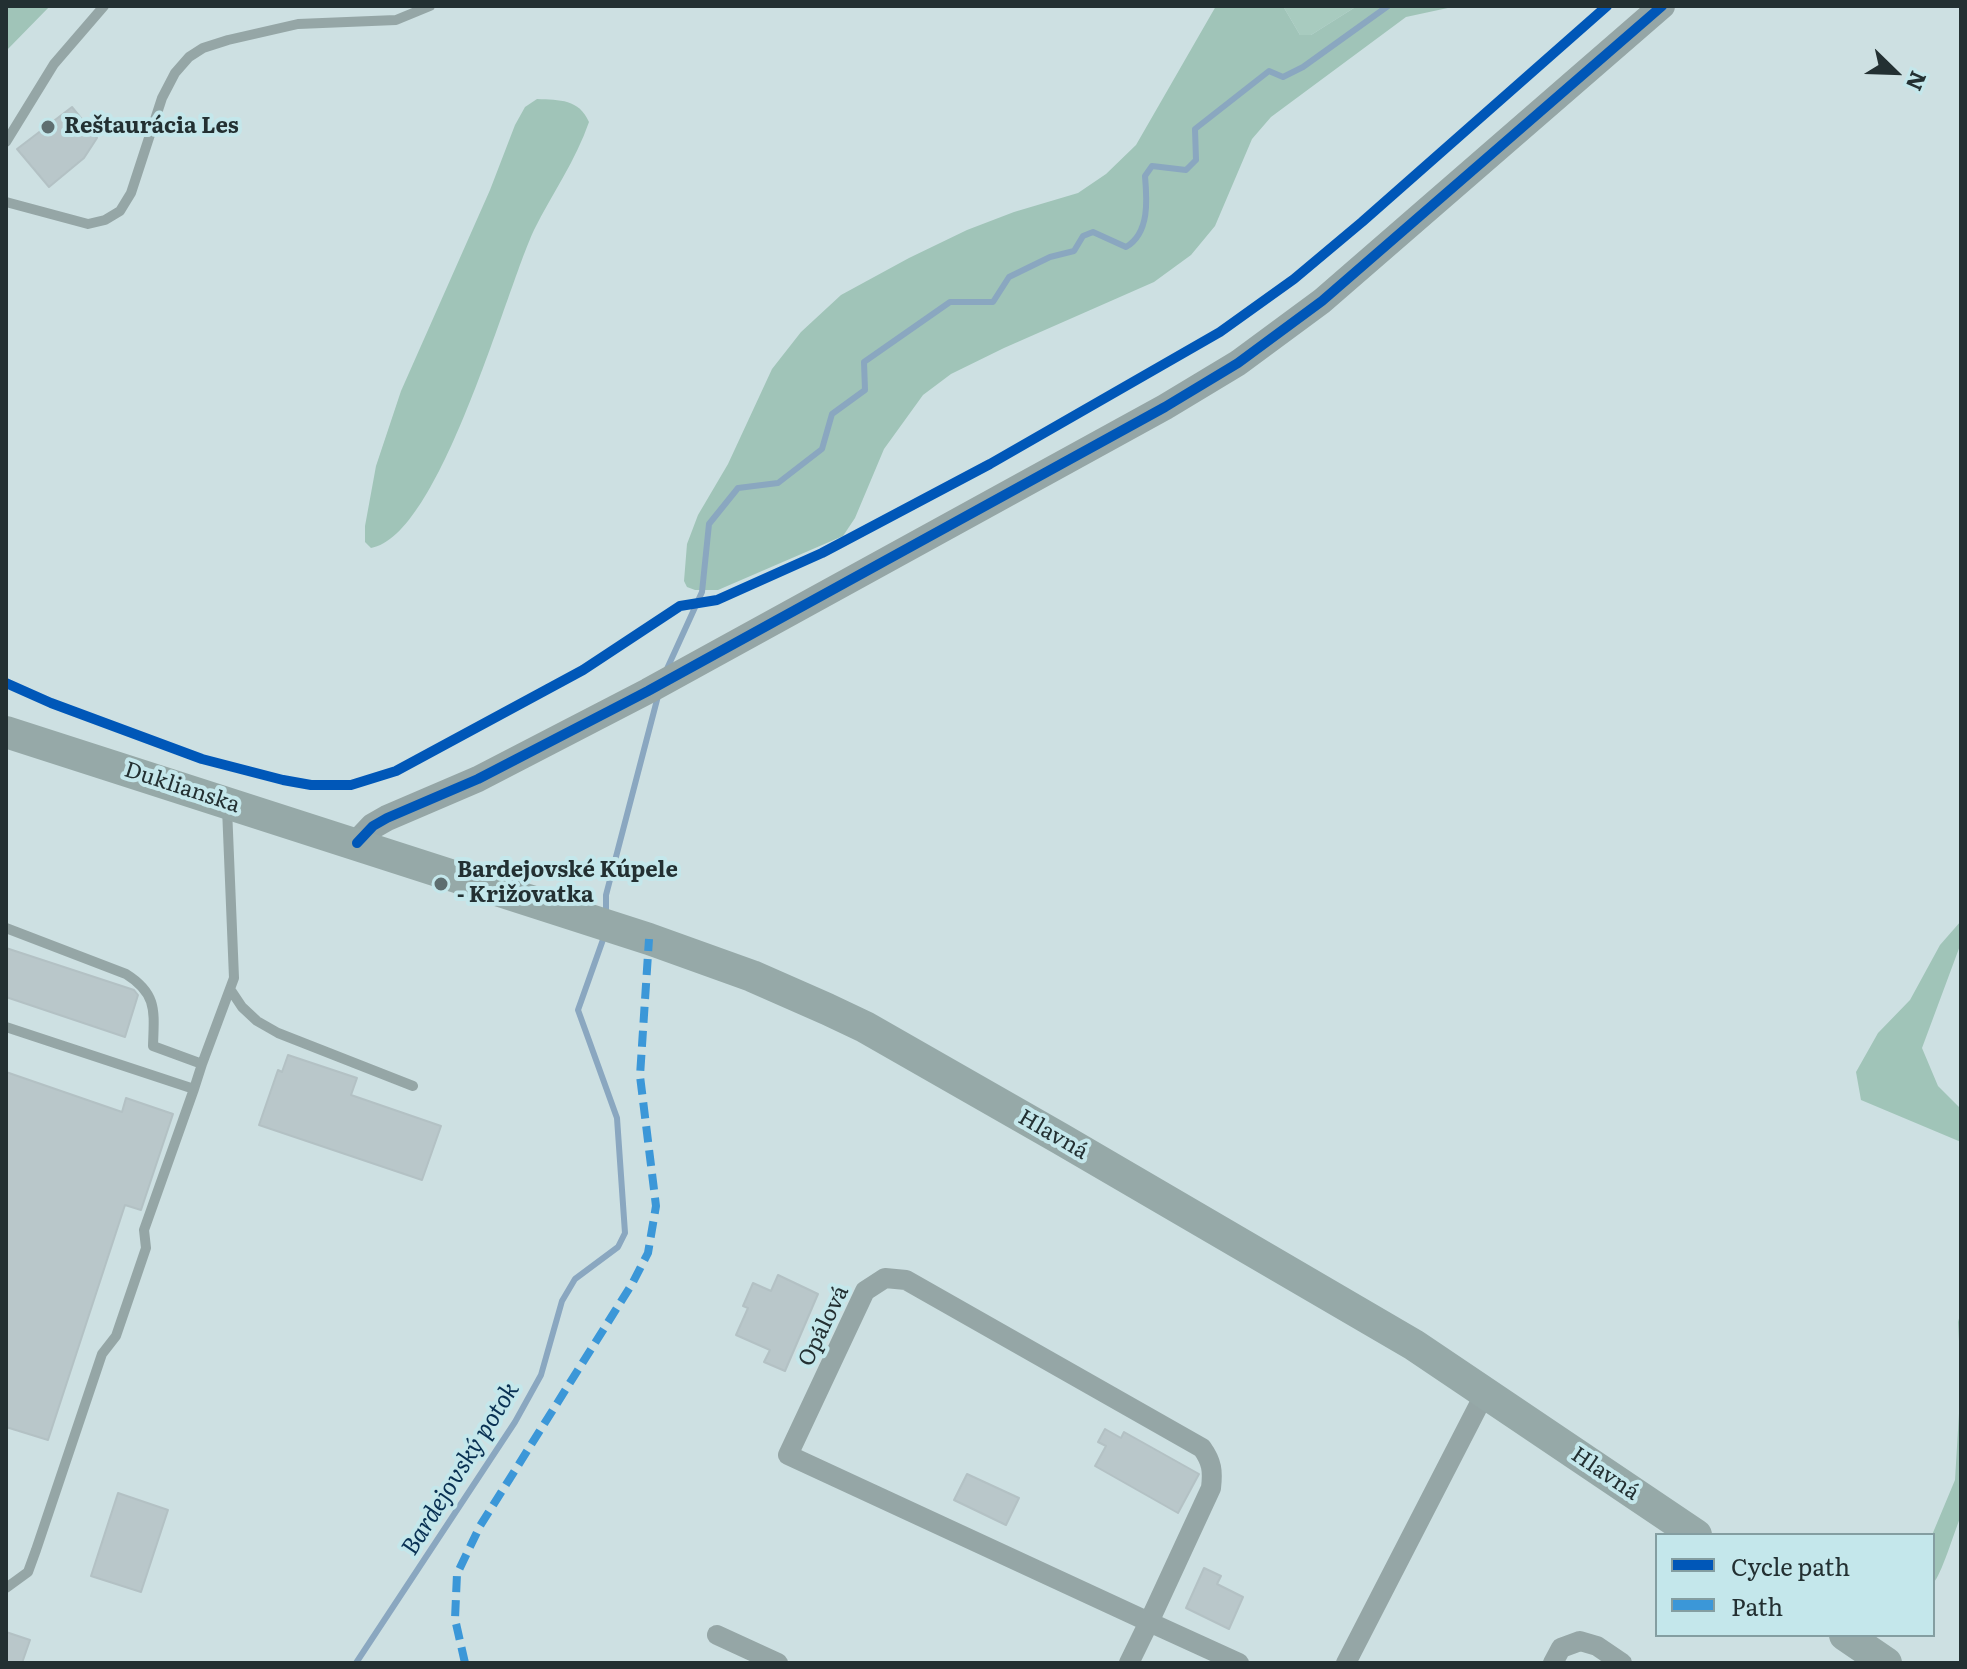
<!DOCTYPE html>
<html>
<head>
<meta charset="utf-8">
<style>
	body { margin:0 }
	#map { position:relative; width:1967px; height:1669px; overflow:hidden; background:#cde0e2; font-family:Literata,serif }
	canvas { display:block }
	.frame { position:absolute; inset:0; border:8px solid #233032; pointer-events:none }
	.legend { position:absolute; left:1655px; top:1533px; width:280px; height:104px; box-sizing:border-box; background:#c4e7eb; border:2px solid #849ea1; margin:0; padding:10px 14px; list-style:none; font-size:24px; color:#233032 }
	.legend li { display:flex; align-items:center; gap:16px; height:40px }
	.legend b { width:40px; border:2px solid #849ea1 }
	.north { position:absolute; left:1855px; top:32px; width:80px; height:80px; -webkit-text-stroke:6px #c4e7eb; paint-order:stroke; rotate:113deg; font-size:22px; font-weight:700; line-height:32px; text-align:center; color:#233032 }
	.north::after { content:''; display:block; margin:auto; width:28px; height:36px; background:#233032; clip-path:polygon(50% 0,100% 100%,50% 72%,0 100%) }
</style>
</head>
<body>
<div id="map">
<canvas width="1967" height="1669"></canvas>
<div class="frame"></div>
<ul class="legend">
<li><b style="height:10px;background:#0057b8"></b>Cycle path</li>
<li><b style="height:10px;background:#3b97d8"></b>Path</li>
</ul>
<div class="north">N</div>
</div>
<script>
const ctx = document.querySelector('canvas').getContext('2d');
ctx.lineJoin = 'round';
function paint(path, color) {
  ctx.fillStyle = color;
  ctx.fill(path, 'evenodd');
}
function strokePath(path, color, width, dash) {
  ctx.strokeStyle = color;
  ctx.lineWidth = width;
  ctx.lineCap = dash ? 'butt' : 'round';
  ctx.setLineDash(dash || []);
  ctx.stroke(path);
}
function write(font, color, halo, rows, align = 'center') {
  ctx.font = font + ' Literata,serif';
  ctx.lineWidth = 8;
  ctx.setLineDash([]);
  ctx.textBaseline = 'middle';
  ctx.strokeStyle = halo;
  ctx.fillStyle = color;
  for (const [text, x, y, turn = 0] of rows) {
    ctx.save();
    ctx.translate(x, y);
    ctx.rotate((+turn || 0) * Math.PI / 180);
    ctx.textAlign = isNaN(turn) ? turn : align;
    if (halo) ctx.strokeText(text, 0, 0);
    ctx.fillText(text, 0, 0);
    ctx.restore();
  }
}
paint(new Path2D(`
	M 1283,6 L 1357,6 L 1311,35 L 1300,35 Z`), '#a8cbbf');
paint(new Path2D(`
	M 6,6 L 50,6 L 6,51 Z
	M 1216,6 L 1283,6 L 1300,35 L 1311,35 L 1357,6 L 1457,6 L 1406,17 L 1271,117 L 1252,139 L 1215,226 L 1191,255 L 1154,282 L 1004,348 L 951,374 L 923,395 L 884,449 L 855,518 L 843,536 L 718,590 L 695,590 L 687,587 L 684,581 L 687,544 L 698,515 L 728,464 L 772,369 L 801,332 L 841,295 L 909,258 L 967,230 L 1014,212 L 1078,193 L 1106,174 L 1136,145 Z
	M 537,99 C 560,100 579,99 589,122 C 576,160 552,194 534,230 C 505,292 440,537 371,548 L 365,542 L 365,526 L 376,466 L 401,391 L 490,190 L 515,125 L 525,107 Z
	M 1961,921 L 1961,943 L 1922,1048 L 1938,1086 L 1961,1109 L 1961,1142 L 1861,1100 L 1856,1072 L 1878,1033 L 1910,1000 L 1940,945 Z
	M 1961,1311 L 1961,1516 C 1955,1529 1941,1577 1933,1583 L 1932,1535 L 1955,1480 L 1961,1380 L 1958,1322 Z`), '#a0c4b8');
strokePath(new Path2D(`
	M 666,671 L 702,592 L 709,524 L 738,488 L 778,483 L 822,449 L 832,414 L 865,390 L 864,362 L 950,302 L 993,302 L 1009,277 L 1050,257 L 1074,251 L 1083,236 L 1093,232 L 1126,247 C 1150,233 1147,199 1145,176 L 1152,166 L 1186,170 L 1196,160 L 1195,129 L 1269,71 L 1283,77 L 1303,67 L 1388,6
	M 606,914 L 606,895 L 658,696
	M 356,1663 L 515,1422 L 541,1375 L 562,1301 L 575,1279 L 618,1247 L 625,1233 L 617,1118 L 578,1010 L 605,934`), '#8aa7c0', 6);
const building = new Path2D(`
	M 72,107 L 97,138 L 84,158 L 49,187 L 17,149 Z
	M 6,948 L 134,990 L 138,995 L 125,1037 L 6,997 Z
	M 288,1055 L 357,1078 L 351,1095 L 441,1126 L 422,1180 L 259,1125 L 278,1070 L 282,1072 Z
	M 6,1072 L 122,1112 L 126,1098 L 173,1114 L 141,1210 L 125,1205 L 48,1440 L 6,1427 Z
	M 778,1275 L 818,1294 L 785,1371 L 764,1362 L 770,1350 L 736,1335 L 748,1308 L 743,1306 L 753,1283 L 771,1291 Z
	M 1105,1429 L 1121,1438 L 1124,1432 L 1199,1474 L 1178,1513 L 1095,1466 L 1106,1446 L 1098,1442 Z
	M 967,1474 L 1019,1498 L 1006,1525 L 954,1500 Z
	M 118,1493 L 168,1510 L 141,1592 L 91,1576 Z
	M 1204,1568 L 1221,1576 L 1217,1584 L 1243,1597 L 1229,1629 L 1186,1608 Z
	M 6,1632 L 30,1640 L 22,1663 L 6,1663 Z`);
paint(building, '#b9c7ca');
strokePath(building, '#b3c1c4', 2);
strokePath(new Path2D(`
	M 6,142 L 54,64 L 104,6
	M 6,202 L 88,224 L 105,220 L 120,211 L 131,193 L 162,98 L 175,73 L 189,57 L 203,48 L 228,40 L 298,24 L 396,20 L 430,6
	M 6,928 L 126,974 C 158,994 154,1012 153,1046 L 202,1064 L 234,978 L 227,808
	M 230,989 L 242,1007 L 257,1021 L 278,1033 L 413,1086
	M 6,1027 L 194,1089 L 144,1230 L 146,1248 L 116,1336 L 102,1354 L 36,1550 L 28,1572 L 6,1588
	M 194,1089 L 202,1064`), '#95a6a6', 10);
strokePath(new Path2D(`
	M 885,1278 L 906,1280 L 1202,1448 C 1212,1462 1213,1471 1211,1488 L 1149,1622 L 788,1455 L 865,1291 Z
	M 717,1635 L 778,1663
	M 1129,1663 L 1149,1622 L 1239,1663
	M 1346,1663 L 1485,1393
	M 1553,1663 L 1561,1648 L 1580,1641 L 1597,1646 L 1622,1663`), '#95a6a6', 20);
strokePath(new Path2D(`
	M 357,843 L 373,826 L 387,818 L 478,779 L 648,691 L 1165,407 L 1238,363 L 1322,301 L 1662,6`), '#95a6a6', 26);
strokePath(new Path2D(`
	M 6,732 L 649,939 L 752,976 L 827,1009 L 865,1027 L 1061,1139 L 1414,1345 L 1696,1535
	M 1845,1635 L 1886,1663`), '#96a9a8', 32);
strokePath(new Path2D(`
	M 465,1663 L 455,1619 L 457,1574 L 480,1526 L 632,1284 L 648,1253 L 656,1206 L 640,1076 L 649,939`), '#3b97d8', 8, [16, 8]);
strokePath(new Path2D(`
	M 6,683 L 51,703 L 202,759 L 283,780 L 311,785 L 351,785 L 396,771 L 583,670 L 680,606 L 717,600 L 822,553 L 990,464 L 1220,332 L 1294,279 L 1362,222 L 1607,6
	M 357,843 L 373,826 L 387,818 L 478,779 L 648,691 L 1165,407 L 1238,363 L 1322,301 L 1662,6`), '#0057b8', 10);
for (const [x, y, r, color] of [
	[48,127,8,"#5e6e70"],
	[441,884,8,"#5e6e70"]
]) {
  const dot = new Path2D();
  dot.arc(x, y, r, 0, 2 * Math.PI);
  ctx.fillStyle = color;
  ctx.fill(dot);
  strokePath(dot, '#c4e7eb', 3);
}
write('bold 22px', '#233032', '#c4e7eb', [
	["Reštaurácia Les",64,127],
	["Bardejovské Kúpele",457,871],
	["- Križovatka",457,896]
], 'left');
write('22px', '#233032', '#c4e7eb', [
	["Duklianska",182,788,18],
	["Hlavná",1053,1135,30],
	["Opálová",824,1326,-64],
	["Hlavná",1605,1474,34]
]);
write('italic 24px', '#093153', '#c4e7eb', [
	["Bardejovský potok",461,1469,-58]
]);
</script>
</body>
</html>
